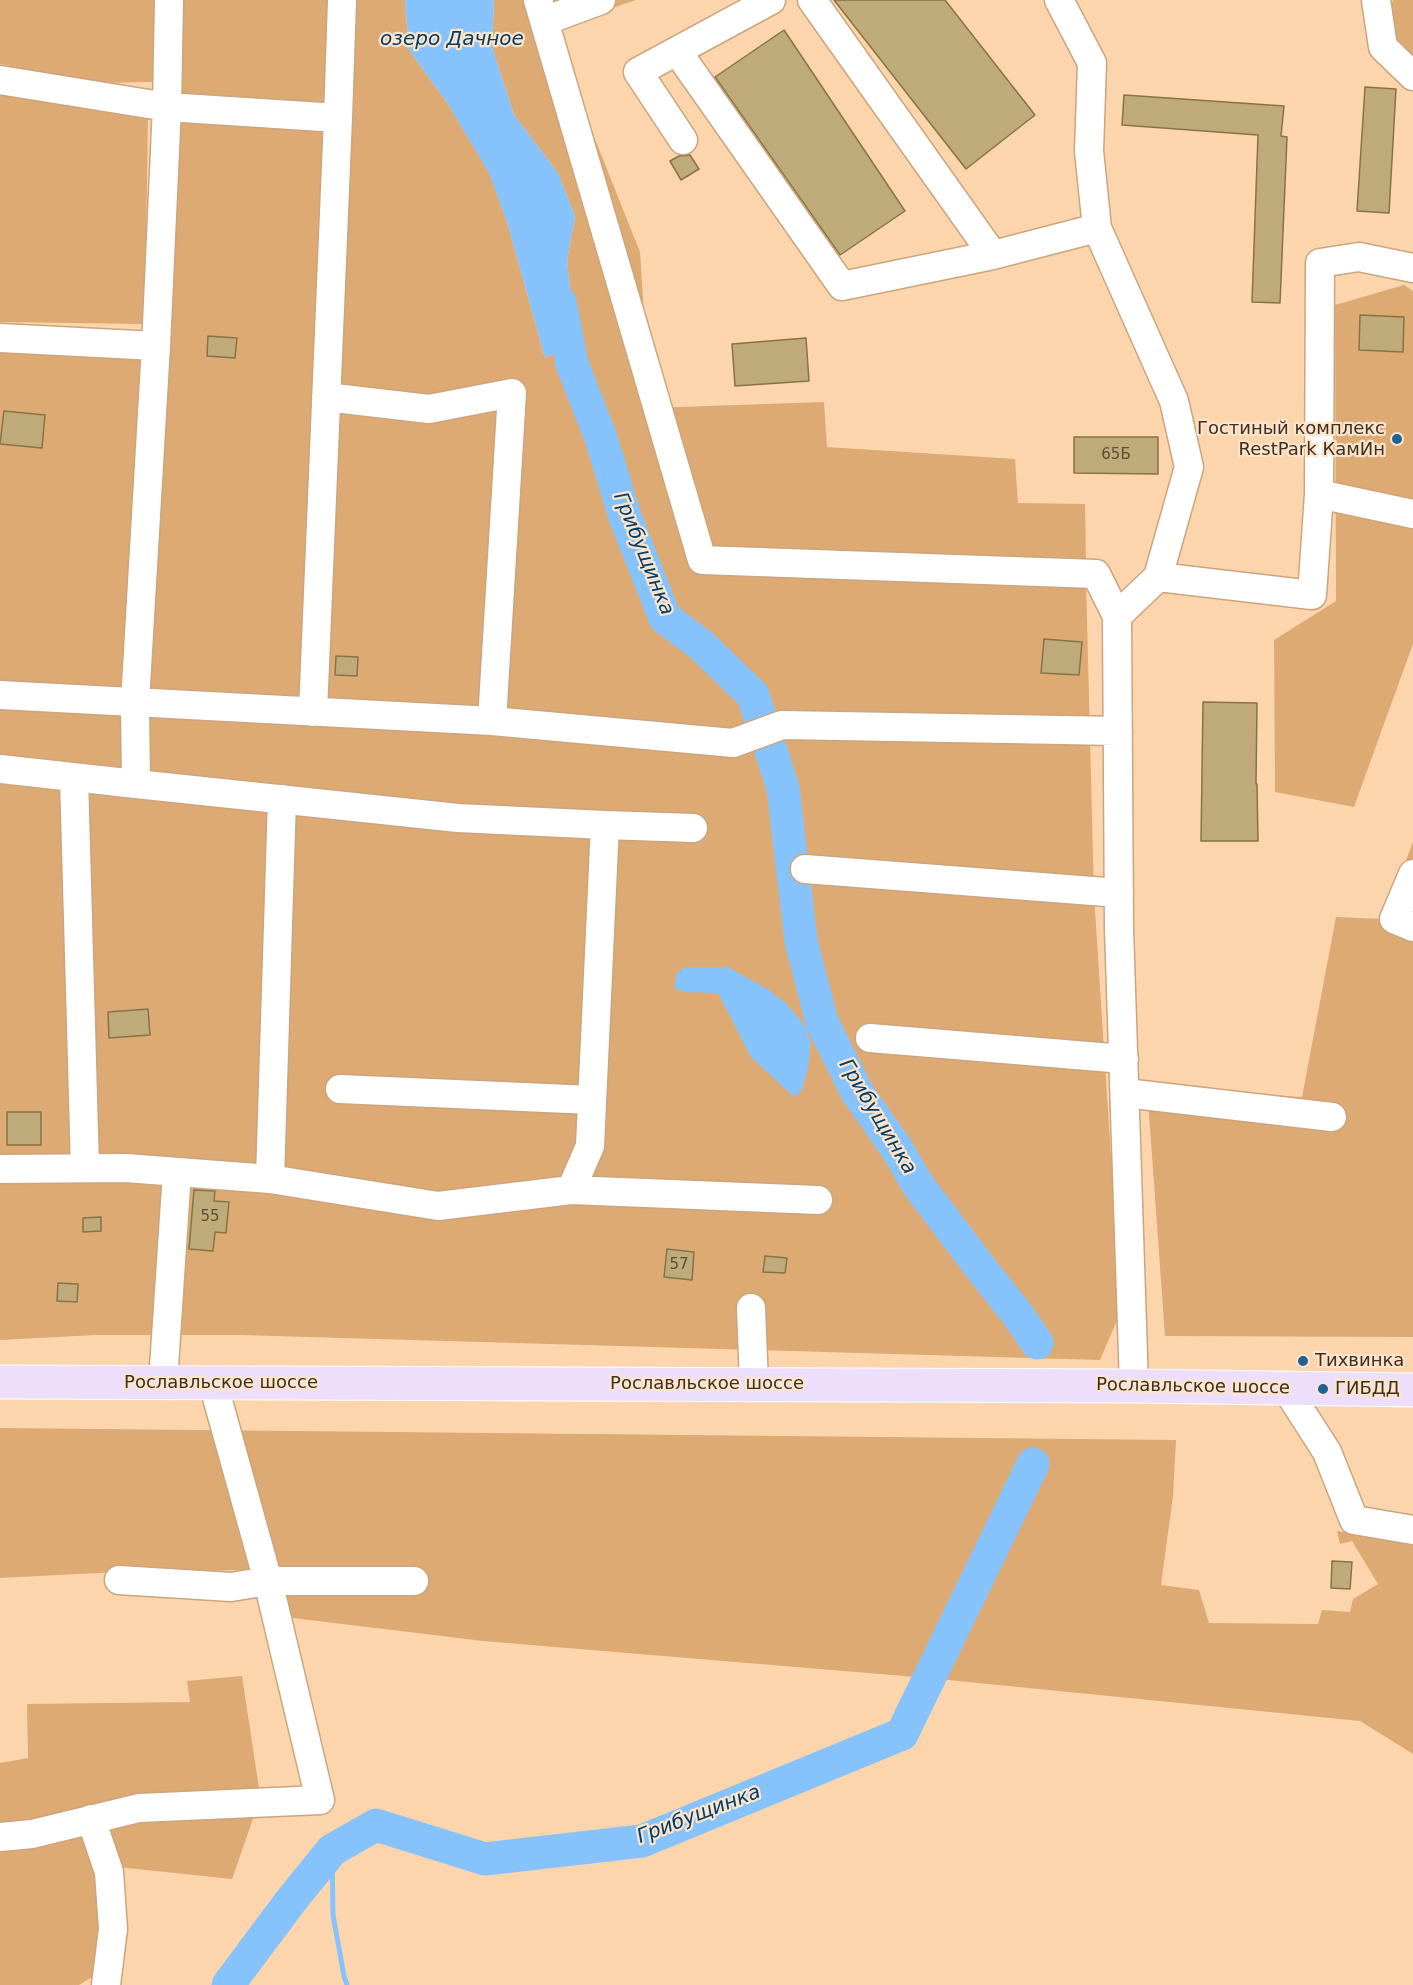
<!DOCTYPE html>
<html>
<head>
<meta charset="utf-8">
<style>
	body { margin:0 }
	canvas { display:block; background:#fcd5ac }
</style>
</head>
<body>
<canvas width="1413" height="1985"></canvas>
<script>
const ctx = document.querySelector('canvas').getContext('2d');
ctx.lineJoin = 'round';
function paint(path, color) {
  ctx.fillStyle = color;
  ctx.fill(path, 'evenodd');
}
function strokePath(path, color, width, dash) {
  ctx.strokeStyle = color;
  ctx.lineWidth = width;
  ctx.lineCap = dash ? 'butt' : 'round';
  ctx.setLineDash(dash || []);
  ctx.stroke(path);
}
function write(font, color, halo, rows, align = 'center') {
  ctx.font = font + ' "DejaVu Sans",sans-serif';
  ctx.lineWidth = 4.5;
  ctx.setLineDash([]);
  ctx.textBaseline = 'middle';
  ctx.strokeStyle = halo;
  ctx.fillStyle = color;
  for (const [text, x, y, turn = 0] of rows) {
    ctx.save();
    ctx.translate(x, y);
    ctx.rotate((+turn || 0) * Math.PI / 180);
    ctx.textAlign = isNaN(turn) ? turn : align;
    if (halo) ctx.strokeText(text, 0, 0);
    ctx.fillText(text, 0, 0);
    ctx.restore();
  }
}
paint(new Path2D(`
	M 0,0 L 156,0 L 154,82 L 95,83 L 0,64 Z
	M 168,0 L 405,0 L 409,50 L 448,104 L 489,172 L 507,222 L 545,358 L 576,342 L 567,261 L 575,216 L 558,173 L 514,115 L 492,47 L 494,0 L 636,0 L 551,29 L 640,252 L 650,408 L 824,402 L 827,447 L 1015,459 L 1018,503 L 1085,504 L 1086,563 L 705,554 L 662,448 L 655,451 L 698,569 L 1086,580 L 1094,895 L 1121,1311 L 1100,1360 L 240,1335 L 95,1335 L 0,1340 L 0,346 L 161,361 Z
	M 1393,0 L 1413,0 L 1413,70 L 1378,44 Z
	M 0,84 L 148,112 L 145,324 L 0,322 Z
	M 1404,285 L 1413,291 L 1413,644 L 1354,807 L 1275,792 L 1274,640 L 1336,601 L 1335,305 Z
	M 1413,842 L 1413,1337 L 1165,1336 L 1149,1114 L 1144,1088 L 1302,1097 L 1336,917 L 1384,919 Z
	M 0,1428 L 1176,1440 L 1173,1496 L 1161,1585 L 1199,1590 L 1209,1623 L 1318,1624 L 1322,1610 L 1350,1612 L 1353,1599 L 1378,1584 L 1352,1541 L 1340,1544 L 1337,1531 L 1413,1542 L 1413,1754 L 1360,1721 L 928,1678 L 483,1641 L 293,1618 L 267,1569 L 178,1572 L 117,1572 L 0,1578 Z
	M 242,1676 L 259,1788 L 139,1795 L 27,1822 L 0,1825 L 0,1763 L 28,1758 L 27,1704 L 190,1702 L 187,1681 Z
	M 254,1816 L 232,1879 L 118,1867 L 110,1830 L 139,1819 Z
	M 83,1835 L 98,1880 L 99,1932 L 92,1977 L 79,1985 L 0,1985 L 0,1850 L 36,1848 Z`), '#ddaa74');
paint(new Path2D(`
	M 405,0 L 494,0 L 492,47 L 514,115 L 558,173 L 575,216 L 567,261 L 576,342 L 545,358 L 507,222 L 489,173 L 448,104 L 409,50 Z
	M 688,967 L 728,967 L 769,990 L 787,1004 L 802,1022 L 811,1042 L 808,1067 L 802,1090 L 794,1097 L 751,1057 L 718,993 L 683,992 L 674,987 L 678,971 Z`), '#86c3fc');
strokePath(new Path2D(`
	M 800,1031 L 822,1022
	M 332,1850 L 333,1915 L 344,1976 L 347,1985`), '#86c3fc', 5);
strokePath(new Path2D(`
	M 560,302 L 572,364 L 601,438 L 625,517 L 665,618 L 700,644 L 753,695 L 783,788 L 801,941 L 822,1022 L 857,1092 L 897,1149 L 918,1185 L 983,1271 L 1018,1315 L 1037,1343
	M 228,1985 L 293,1898 L 332,1850 L 376,1825 L 485,1859 L 642,1841 L 902,1734 L 1033,1464`), '#86c3fc', 33);
const building = new Path2D(`
	M 834,0 L 945,0 L 1035,115 L 966,169 Z
	M 784,30 L 905,211 L 840,255 L 715,77 Z
	M 1365,87 L 1396,89 L 1389,213 L 1357,211 Z
	M 1124,95 L 1284,106 L 1281,136 L 1287,137 L 1280,303 L 1252,302 L 1258,135 L 1122,125 Z
	M 690,155 L 699,169 L 681,180 L 670,161 L 679,156 Z
	M 1360,315 L 1404,317 L 1403,352 L 1359,350 Z
	M 208,336 L 237,338 L 235,358 L 207,356 Z
	M 806,338 L 809,381 L 735,386 L 732,344 Z
	M 4,411 L 45,415 L 42,448 L 0,444 Z
	M 1074,437 L 1158,437 L 1158,474 L 1074,473 Z
	M 1044,639 L 1082,642 L 1079,675 L 1041,673 Z
	M 336,656 L 358,657 L 357,676 L 335,675 Z
	M 1203,702 L 1257,703 L 1256,784 L 1257,784 L 1258,841 L 1201,841 Z
	M 148,1009 L 150,1035 L 109,1038 L 108,1012 Z
	M 7,1112 L 41,1112 L 41,1145 L 7,1145 Z
	M 194,1190 L 215,1191 L 214,1201 L 229,1202 L 226,1233 L 215,1232 L 213,1251 L 189,1249 Z
	M 101,1217 L 101,1231 L 83,1232 L 83,1218 Z
	M 667,1249 L 694,1252 L 692,1280 L 664,1277 Z
	M 765,1256 L 787,1258 L 785,1273 L 763,1272 Z
	M 58,1283 L 78,1284 L 77,1302 L 57,1301 Z
	M 1332,1561 L 1352,1562 L 1350,1589 L 1331,1588 Z`);
paint(building, '#bfab7a');
strokePath(building, '#877344', 1.5);
const minor = new Path2D(`
	M 169,0 L 167,107 L 156,346 L 135,702 L 136,784 L 458,818 L 605,825 L 590,1146 L 571,1190 L 438,1206 L 270,1179 L 282,799
	M 538,0 L 702,560 L 1096,574 L 1117,616
	M 1059,0 L 1092,63 L 1089,151 L 1097,228 L 1174,401 L 1189,467 L 1158,577 L 1117,616 L 1119,929 L 1134,1386
	M 1376,0 L 1383,47 L 1413,76
	M 544,21 L 601,0
	M 677,51 L 842,286 L 993,255 L 812,0
	M 0,80 L 167,107 L 338,118 L 313,712
	M 338,118 L 342,1
	M 683,140 L 638,72 L 771,0
	M 993,255 L 1097,228
	M 0,338 L 156,346
	M 326,397 L 429,409 L 512,393 L 492,721
	M 1319,494 L 1413,514
	M 1158,577 L 1312,595 L 1319,494 L 1320,263 L 1359,257 L 1413,268
	M 0,695 L 492,721 L 733,743 L 782,725 L 1118,731
	M 0,769 L 136,784
	M 74,777 L 85,1168
	M 605,825 L 693,828
	M 805,869 L 1119,893
	M 1413,874 L 1394,919 L 1413,927
	M 870,1038 L 1124,1059
	M 340,1089 L 592,1100
	M 1125,1093 L 1332,1117
	M 0,1169 L 126,1168 L 270,1179
	M 571,1190 L 818,1200
	M 751,1308 L 754,1384
	M 163,1382 L 177,1172
	M 1286,1388 L 1327,1452 L 1354,1520 L 1413,1530
	M 119,1580 L 231,1587 L 268,1581 L 414,1581
	M 91,1819 L 109,1872 L 113,1929 L 106,1985
	M 0,1837 L 32,1834 L 139,1808 L 320,1800 L 268,1581 L 213,1383`);
const major = new Path2D(`
	M 0,1382 L 1134,1386 L 1413,1390`);
strokePath(minor, '#cba57d', 31);
strokePath(major, '#fff', 35);
strokePath(minor, '#fff', 28);
strokePath(major, '#eddffb', 33);
for (const [x, y, r, color] of [
	[1397,439,6,"#206197"],
	[1303,1361,6,"#206197"],
	[1323,1389,6,"#206197"]
]) {
  const dot = new Path2D();
  dot.arc(x, y, r, 0, 2 * Math.PI);
  ctx.fillStyle = color;
  ctx.fill(dot);
  strokePath(dot, '#fde5cd', 2);
}
write('15px', '#5e4e35', null, [
	["65Б",1116,455],
	["55",210,1217],
	["57",679,1265]
]);
write('18px', '#3e2f1e', '#fde5cd', [
	["Гостиный комплекс",1385,429,"right"],
	["RestPark КамИн",1385,450,"right"],
	["Тихвинка",1315,1361],
	["ГИБДД",1335,1389]
], 'left');
write('18px', '#3e2f1e', '#fde5cd', [
	["Рославльское шоссе",221,1383],
	["Рославльское шоссе",707,1384],
	["Рославльское шоссе",1193,1387,1]
]);
write('italic 20px', '#003d68', '#fde5cd', [
	["озеро Дачное",452,40],
	["Грибущинка",643,554,68],
	["Грибущинка",877,1117,59],
	["Грибущинка",699,1815,-21]
]);
</script>
</body>
</html>
